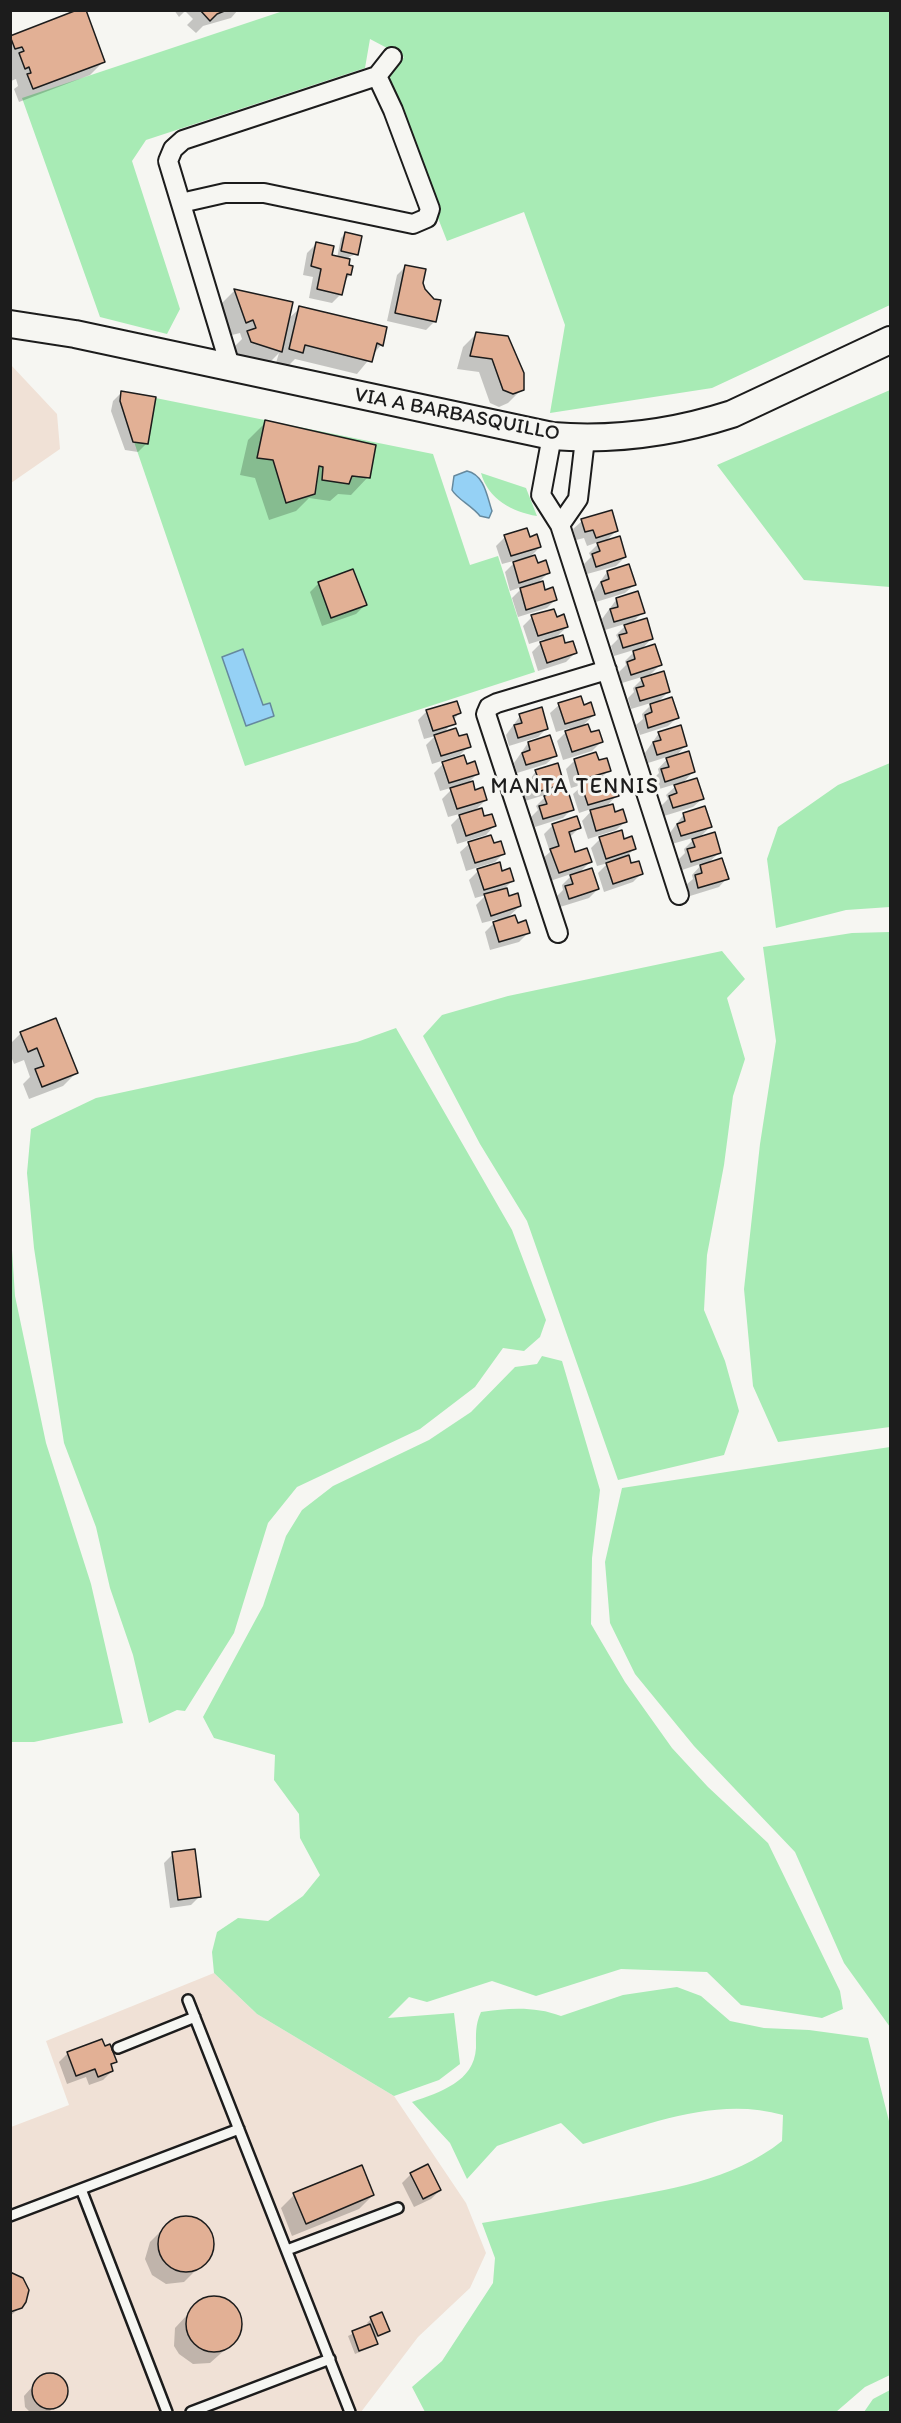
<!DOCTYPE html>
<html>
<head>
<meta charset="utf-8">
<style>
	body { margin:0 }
	#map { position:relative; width:901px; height:2423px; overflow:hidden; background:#f6f6f2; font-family:Itim,sans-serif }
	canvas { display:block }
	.frame { position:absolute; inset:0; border:12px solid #1c1c1c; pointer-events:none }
</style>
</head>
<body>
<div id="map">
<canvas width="901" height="2423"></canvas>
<div class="frame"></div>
</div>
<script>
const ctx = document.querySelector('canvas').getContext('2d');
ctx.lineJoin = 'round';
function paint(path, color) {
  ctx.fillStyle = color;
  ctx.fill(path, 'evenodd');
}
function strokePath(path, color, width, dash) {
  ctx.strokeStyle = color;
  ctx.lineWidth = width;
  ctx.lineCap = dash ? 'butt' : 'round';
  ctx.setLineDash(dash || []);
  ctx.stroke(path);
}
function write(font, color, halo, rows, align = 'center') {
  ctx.font = font + ' Itim,sans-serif';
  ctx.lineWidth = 6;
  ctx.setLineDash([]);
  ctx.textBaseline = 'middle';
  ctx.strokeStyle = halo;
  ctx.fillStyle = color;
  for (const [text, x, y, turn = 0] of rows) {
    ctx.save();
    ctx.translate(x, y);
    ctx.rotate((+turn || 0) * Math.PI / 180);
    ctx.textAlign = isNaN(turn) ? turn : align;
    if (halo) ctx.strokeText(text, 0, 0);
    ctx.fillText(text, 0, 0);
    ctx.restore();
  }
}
paint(new Path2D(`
	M 11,365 L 57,414 L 60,449 L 11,483 Z
	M 214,1973 L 257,2014 L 394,2096 L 466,2203 L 486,2253 L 470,2288 L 418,2337 L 361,2412 L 11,2412 L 11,2127 L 69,2105 L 46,2041 Z`), '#f0e1d6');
paint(new Path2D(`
	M 283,11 L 890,11 L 890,305 L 712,388 L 550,413 L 565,325 L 524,212 L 447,241 L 385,83 L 404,57 L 370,39 L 365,68 L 146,140 L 132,161 L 180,309 L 167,334 L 100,317 L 22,98 Z
	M 890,390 L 890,587 L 804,580 L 717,465 Z
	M 121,391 L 433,454 L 470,565 L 498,556 L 535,672 L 245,766 L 120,401 Z
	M 481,473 L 526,488 L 537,516 C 512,512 488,499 481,473 Z
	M 890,763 L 890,907 L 846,910 L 776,928 L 767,859 L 778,827 L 838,785 Z
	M 890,932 L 890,1427 L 778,1442 L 753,1386 L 744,1289 L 760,1144 L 776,1041 L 763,947 L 852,933 Z
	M 722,951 L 745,979 L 727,998 L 745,1059 L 733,1096 L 724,1165 L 707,1255 L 704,1310 L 725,1361 L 739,1411 L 724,1455 L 618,1480 L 527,1221 L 480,1144 L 423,1036 L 442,1015 L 508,996 Z
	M 396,1028 L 512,1230 L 546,1320 L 540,1337 L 524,1351 L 503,1348 L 475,1387 L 420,1429 L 297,1487 L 268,1523 L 234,1633 L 185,1711 L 177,1710 L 149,1723 L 133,1655 L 110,1588 L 96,1527 L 64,1443 L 34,1248 L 27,1173 L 31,1129 L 96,1098 L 357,1042 Z
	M 11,1235 L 15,1296 L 46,1443 L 91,1584 L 123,1723 L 34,1742 L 10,1742 Z
	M 542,1356 L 562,1361 L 600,1490 L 592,1558 L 591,1624 L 625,1682 L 672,1748 L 708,1787 L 768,1843 L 840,1991 L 843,2009 L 822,2018 L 741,2005 L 707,1972 L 621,1969 L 536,1996 L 492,1981 L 427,2002 L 409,1997 L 388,2018 L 454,2013 L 460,2064 L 439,2080 L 394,2096 L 257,2014 L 214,1973 L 212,1952 L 217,1932 L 238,1918 L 268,1921 L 303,1896 L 320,1875 L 300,1838 L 299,1814 L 274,1780 L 275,1755 L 214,1738 L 203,1717 L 263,1606 L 286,1536 L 302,1510 L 333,1486 L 429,1440 L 471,1412 L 515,1367 L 537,1364 Z
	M 890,1447 L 890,2027 L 844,1963 L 795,1852 L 694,1746 L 635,1674 L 610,1623 L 605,1562 L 622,1488 Z
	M 677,1987 L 701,1996 L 730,2021 L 764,2028 L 809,2030 L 868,2038 L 890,2125 L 890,2375 L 865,2387 L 836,2412 L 425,2412 L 412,2387 L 442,2361 L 493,2283 L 495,2258 L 482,2223 C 523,2216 564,2209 605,2201 C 666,2190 732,2181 782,2141 L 783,2115 C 715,2096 648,2125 583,2144 L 561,2123 L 497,2146 L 467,2179 L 450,2143 L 412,2102 C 440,2092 474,2082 476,2048 C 476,2034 475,2025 481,2012 C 508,2008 535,2006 561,2016 L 623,1995 Z
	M 890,2390 L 890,2412 L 864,2412 L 873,2399 Z`), '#a8ebb5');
const water = new Path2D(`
	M 467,471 C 485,475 487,497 492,511 L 489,518 L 480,516 C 471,505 457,499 452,490 L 454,476 Z
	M 243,649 L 263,705 L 270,703 L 274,716 L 246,726 L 222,657 Z`);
paint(water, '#95d1f5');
strokePath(water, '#65899e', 1.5);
paint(new Path2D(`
	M 174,10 L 238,10 L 231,18 L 203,26 L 196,33 L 187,25 L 193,19 L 185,11 L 179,17 Z
	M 11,37 L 104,61 L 90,75 L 19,102 L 14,89 L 18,86 L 16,79 L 11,81 L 10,79 Z
	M 345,234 L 356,254 L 349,257 L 347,266 L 350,275 L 344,281 L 341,294 L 332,303 L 309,298 L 313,277 L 303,275 L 307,253 L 316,244 L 330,256 L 337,258 L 341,238 Z
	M 406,266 L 422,283 L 435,321 L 426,330 L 387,321 L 397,275 Z
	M 234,291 L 291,303 L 287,320 L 300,308 L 385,328 L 381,345 L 357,374 L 295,359 L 288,366 L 276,363 L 279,353 L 267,365 L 238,356 L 235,346 L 242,339 L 240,333 L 232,335 L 221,304 Z
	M 476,334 L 522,389 L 508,403 L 499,407 L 490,403 L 479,372 L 457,369 L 463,347 Z
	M 122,392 L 147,443 L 138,452 L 125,450 L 111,411 L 113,401 Z
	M 266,422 L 368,477 L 351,495 L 338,494 L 330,501 L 309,498 L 296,511 L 269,520 L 255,478 L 240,475 L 248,440 Z
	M 582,521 L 617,530 L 604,543 L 625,557 L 616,566 L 587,574 L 584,564 L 591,557 L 589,553 L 601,541 L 587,546 L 584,538 L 576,540 L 573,529 Z
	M 505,537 L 529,539 L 540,547 L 528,559 L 548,573 L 536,585 L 555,600 L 547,608 L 518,617 L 512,598 L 524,586 L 510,591 L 505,572 L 517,560 L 502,564 L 496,546 Z
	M 607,572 L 634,585 L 625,593 L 596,602 L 593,592 Z
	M 319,583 L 365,605 L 356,614 L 322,626 L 310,592 Z
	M 637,593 L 643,612 L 631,624 L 652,638 L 640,651 L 660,665 L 648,677 L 669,691 L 656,704 L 677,718 L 668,726 L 640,735 L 636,725 L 643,719 L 642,714 L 654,702 L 631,709 L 628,698 L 634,692 L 633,688 L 645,676 L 622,683 L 619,672 L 626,665 L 625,661 L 637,649 L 614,656 L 611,646 L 618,639 L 616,635 L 628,623 L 605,630 L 602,619 L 616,600 Z
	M 532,617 L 556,619 L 567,627 L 554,639 L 575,653 L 566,662 L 538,671 L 532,652 L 545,639 L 529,644 L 523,626 Z
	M 559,705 L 583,707 L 594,715 L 581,727 L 601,742 L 592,751 L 563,760 L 557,741 L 570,728 L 556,732 L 550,713 Z
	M 427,711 L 459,713 L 444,733 L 458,738 L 469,746 L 460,755 L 432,764 L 426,745 L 435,736 L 424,739 L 418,720 Z
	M 520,716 L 547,728 L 538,737 L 509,746 L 506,735 Z
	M 659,733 L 686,745 L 674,758 L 693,772 L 681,785 L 702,799 L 693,807 L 664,816 L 661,806 L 668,799 L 666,795 L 679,783 L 656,790 L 653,779 L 659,773 L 658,769 L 670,756 L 648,763 L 645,753 Z
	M 528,743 L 555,756 L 546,764 L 517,773 L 514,763 Z
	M 463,757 L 466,766 L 477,774 L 466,785 L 486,800 L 473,812 L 494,826 L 486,835 L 457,844 L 451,825 L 463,813 L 448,817 L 442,799 L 454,787 L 440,791 L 434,773 L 443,764 Z
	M 575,760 L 598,762 L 609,770 L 598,781 L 617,795 L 605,808 L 625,822 L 616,830 L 588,839 L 582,821 L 594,808 L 579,813 L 573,794 L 584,784 L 571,788 L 566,769 Z
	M 536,771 L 563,783 L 551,795 L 572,809 L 563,818 L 535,827 L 531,817 L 538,810 L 536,806 L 548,794 L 525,801 L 522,791 Z
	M 684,814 L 710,827 L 699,838 L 720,852 L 708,863 L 727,878 L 719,887 L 690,896 L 686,885 L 693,879 L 692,875 L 703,863 L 682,870 L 679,859 L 685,853 L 684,849 L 696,837 L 672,844 L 669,834 Z
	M 553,825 L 579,828 L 570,837 L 574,854 L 590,862 L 578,874 L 598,889 L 589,898 L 560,907 L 557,896 L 563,890 L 562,885 L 574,873 L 550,881 L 542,859 L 550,852 L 544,834 Z
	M 600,839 L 623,840 L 634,849 L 627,856 L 630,865 L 642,873 L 633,882 L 604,892 L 598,873 L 608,863 L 597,866 L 591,848 Z
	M 469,844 L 504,853 L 495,862 L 466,871 L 460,852 Z
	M 478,871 L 501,873 L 512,881 L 506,887 L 508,898 L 520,906 L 506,919 L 528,933 L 519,942 L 490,950 L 485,932 L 498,919 L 482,923 L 476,905 L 486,895 L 475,898 L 469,880 Z
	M 21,1033 L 77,1072 L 63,1086 L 29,1099 L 23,1084 L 30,1077 L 24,1060 L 14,1064 L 10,1054 L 10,1044 Z
	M 173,1854 L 200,1896 L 191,1905 L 170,1908 L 164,1863 Z
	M 104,2048 L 115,2061 L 110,2067 L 112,2071 L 103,2080 L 89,2085 L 86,2077 L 67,2084 L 59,2062 L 68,2053 Z
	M 411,2174 L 440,2190 L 431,2199 L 414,2207 L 402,2183 Z
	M 294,2195 L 373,2195 L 359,2209 L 292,2236 L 281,2208 Z
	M 188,2217 L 204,2224 L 213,2239 L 210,2256 L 184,2282 L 166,2284 L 152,2275 L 145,2259 L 150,2242 L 171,2221 Z
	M 10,2276 L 21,2307 L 10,2316 Z
	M 219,2297 L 235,2306 L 241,2322 L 237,2339 L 210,2363 L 193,2364 L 179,2354 L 174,2346 L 175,2328 L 201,2300 Z
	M 371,2319 L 388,2331 L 374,2339 L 376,2343 L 372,2347 L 355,2354 L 348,2336 L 369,2326 L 367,2323 Z
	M 52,2375 L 65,2385 L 65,2395 L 49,2412 L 30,2412 L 25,2407 L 24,2396 L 41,2377 Z`), '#0003');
const building = new Path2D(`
	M 77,10 L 86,10 L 105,62 L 33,89 L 27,74 L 31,73 L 29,67 L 25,69 L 19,53 L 24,51 L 22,47 L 15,49 L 10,36 Z
	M 200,10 L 227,10 L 217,14 L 210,21 Z
	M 345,232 L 362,236 L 358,255 L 341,251 Z
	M 316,242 L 334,246 L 332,255 L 350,259 L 349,265 L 353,266 L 351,275 L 347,274 L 342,295 L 317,289 L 321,269 L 311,266 Z
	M 405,265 L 426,269 L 423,283 L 425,289 L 434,299 L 441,300 L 436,322 L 395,313 Z
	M 234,289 L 293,302 L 282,352 L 251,342 L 247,331 L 256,328 L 253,320 L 246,323 Z
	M 299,306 L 387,327 L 383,346 L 377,343 L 372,362 L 305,345 L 303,353 L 289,349 Z
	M 476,332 L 508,336 L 524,373 L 524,390 L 513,394 L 503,390 L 492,359 L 470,356 Z
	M 121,391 L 156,397 L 148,444 L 133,442 L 120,401 Z
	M 265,420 L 376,445 L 370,478 L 352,476 L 349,484 L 322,480 L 323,467 L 319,466 L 315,494 L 286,503 L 273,460 L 257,458 Z
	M 612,510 L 618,531 L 596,538 L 593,530 L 585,532 L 581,519 Z
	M 527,528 L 530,537 L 537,534 L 541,547 L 511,556 L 504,535 Z
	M 620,536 L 626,557 L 596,567 L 592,554 L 600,551 L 597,543 Z
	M 535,555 L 538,563 L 546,560 L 550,573 L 519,583 L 513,562 Z
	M 629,564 L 636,585 L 605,594 L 601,582 L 609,579 L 607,571 Z
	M 353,569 L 367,605 L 331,618 L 318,582 Z
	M 543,581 L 545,590 L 553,587 L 557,600 L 526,610 L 520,588 Z
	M 638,591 L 645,613 L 614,622 L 610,609 L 618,607 L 616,598 Z
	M 554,609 L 557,617 L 564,614 L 568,627 L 538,636 L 531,615 Z
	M 647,618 L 653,639 L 623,648 L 619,635 L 627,633 L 624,625 Z
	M 563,635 L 565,643 L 573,641 L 577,653 L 547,663 L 540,642 Z
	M 655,644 L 662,665 L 631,675 L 627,662 L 635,659 L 633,651 Z
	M 664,671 L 670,692 L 640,701 L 636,688 L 644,686 L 641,678 Z
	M 581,696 L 584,705 L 591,702 L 595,715 L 565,724 L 558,703 Z
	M 672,697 L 679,718 L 648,728 L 645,715 L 652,712 L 650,704 Z
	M 457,701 L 461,713 L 453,716 L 456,724 L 433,731 L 426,710 Z
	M 542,707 L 548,729 L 518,738 L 514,725 L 522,723 L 519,714 Z
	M 588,724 L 591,732 L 599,730 L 603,742 L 572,752 L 565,731 Z
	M 681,725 L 687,746 L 657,755 L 653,742 L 661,740 L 658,732 Z
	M 456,728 L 459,736 L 467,734 L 471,747 L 441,756 L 434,735 Z
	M 550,735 L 557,756 L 526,765 L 522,753 L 530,750 L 528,742 Z
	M 689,751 L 695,772 L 665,782 L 661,769 L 669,767 L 666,758 Z
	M 596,752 L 599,760 L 607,758 L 611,771 L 580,780 L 574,759 Z
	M 464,755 L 467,764 L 475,761 L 479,774 L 449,783 L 442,762 Z
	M 558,763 L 564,784 L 534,793 L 530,780 L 538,778 L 535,770 Z
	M 604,777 L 607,785 L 615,783 L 619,796 L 588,805 L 581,784 Z
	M 697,778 L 704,799 L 673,808 L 669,796 L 677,793 L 674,785 Z
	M 473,781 L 475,790 L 483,787 L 487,800 L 457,809 L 450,788 Z
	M 567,788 L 574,810 L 543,819 L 539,806 L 547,804 L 544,796 Z
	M 613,804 L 615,812 L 623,809 L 627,822 L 596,831 L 590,810 Z
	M 705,806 L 712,827 L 681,836 L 677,824 L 685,821 L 683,813 Z
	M 482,808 L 484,816 L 492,814 L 496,826 L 466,836 L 459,815 Z
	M 577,816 L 581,828 L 569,832 L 575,852 L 587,848 L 592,862 L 559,873 L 550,849 L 559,846 L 552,824 Z
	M 622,830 L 624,839 L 632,836 L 636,849 L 606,859 L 599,837 Z
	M 715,832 L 721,853 L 691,862 L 687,849 L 695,847 L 692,839 Z
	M 491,835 L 494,843 L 501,841 L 505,854 L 475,863 L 468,842 Z
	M 629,855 L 631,863 L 639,861 L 643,874 L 613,884 L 606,863 Z
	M 722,858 L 729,879 L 698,888 L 695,875 L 702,873 L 700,865 Z
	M 500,862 L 502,871 L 510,868 L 514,881 L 484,890 L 477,869 Z
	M 592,868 L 599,889 L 569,899 L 565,886 L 573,884 L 570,875 Z
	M 507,888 L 509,896 L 518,893 L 521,906 L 491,916 L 484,894 Z
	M 515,915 L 518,923 L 526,920 L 530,933 L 499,942 L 493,922 Z
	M 56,1018 L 78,1073 L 42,1087 L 35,1069 L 44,1066 L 37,1048 L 28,1052 L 20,1032 Z
	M 195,1849 L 201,1897 L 178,1900 L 172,1852 Z
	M 102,2039 L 105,2046 L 110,2044 L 117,2062 L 111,2064 L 113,2071 L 98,2077 L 95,2069 L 76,2076 L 67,2052 Z
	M 428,2164 L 441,2190 L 423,2199 L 410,2173 Z
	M 362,2165 L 374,2195 L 306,2224 L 293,2193 Z
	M158 2244a28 28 0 1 1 56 0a28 28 0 1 1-56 0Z
	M 10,2272 L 23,2278 L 29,2290 L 26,2302 L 22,2308 L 10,2312 Z
	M186 2324a28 28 0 1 1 56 0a28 28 0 1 1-56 0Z
	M 382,2312 L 390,2331 L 378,2336 L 370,2317 Z
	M 370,2324 L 378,2344 L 359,2351 L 352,2331 Z
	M32 2391a18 18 0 1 1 36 0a18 18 0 1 1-36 0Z`);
paint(building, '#e2b095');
strokePath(building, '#1c1c1c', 1.5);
const lane = new Path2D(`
	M 188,2000 L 350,2412
	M 118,2048 L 195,2017
	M 81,2189 L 167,2412
	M 10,2216 L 239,2129
	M 287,2250 L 398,2208
	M 191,2412 L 330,2359`);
const street = new Path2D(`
	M 181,203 L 225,193 L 264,193 L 413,224 L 427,218 L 430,209 L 393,110 L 377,76
	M 231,369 L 168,161 L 173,149 L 183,140 L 377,76 L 392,57
	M 552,436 L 541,495 L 560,525 L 679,895
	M 560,525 L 578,499 L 585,439
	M 558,933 L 486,714 L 489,707 L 497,703 L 607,670`);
const secondary = new Path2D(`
	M 10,324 L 75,334 L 552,436 C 614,441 673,433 732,414 L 890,340`);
strokePath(lane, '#1c1c1c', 14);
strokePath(street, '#1c1c1c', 22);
strokePath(secondary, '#1c1c1c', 30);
strokePath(lane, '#f6f6f2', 9);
strokePath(street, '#f6f6f2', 18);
strokePath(secondary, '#f6f6f2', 26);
write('21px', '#1c1c1c', '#f6f6f2', [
	["VIA A BARBASQUILLO",457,415,11]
]);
ctx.letterSpacing = '1.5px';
write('22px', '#1c1c1c', '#f6f6f2', [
	["MANTA TENNIS",575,787]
]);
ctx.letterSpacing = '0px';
</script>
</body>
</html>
